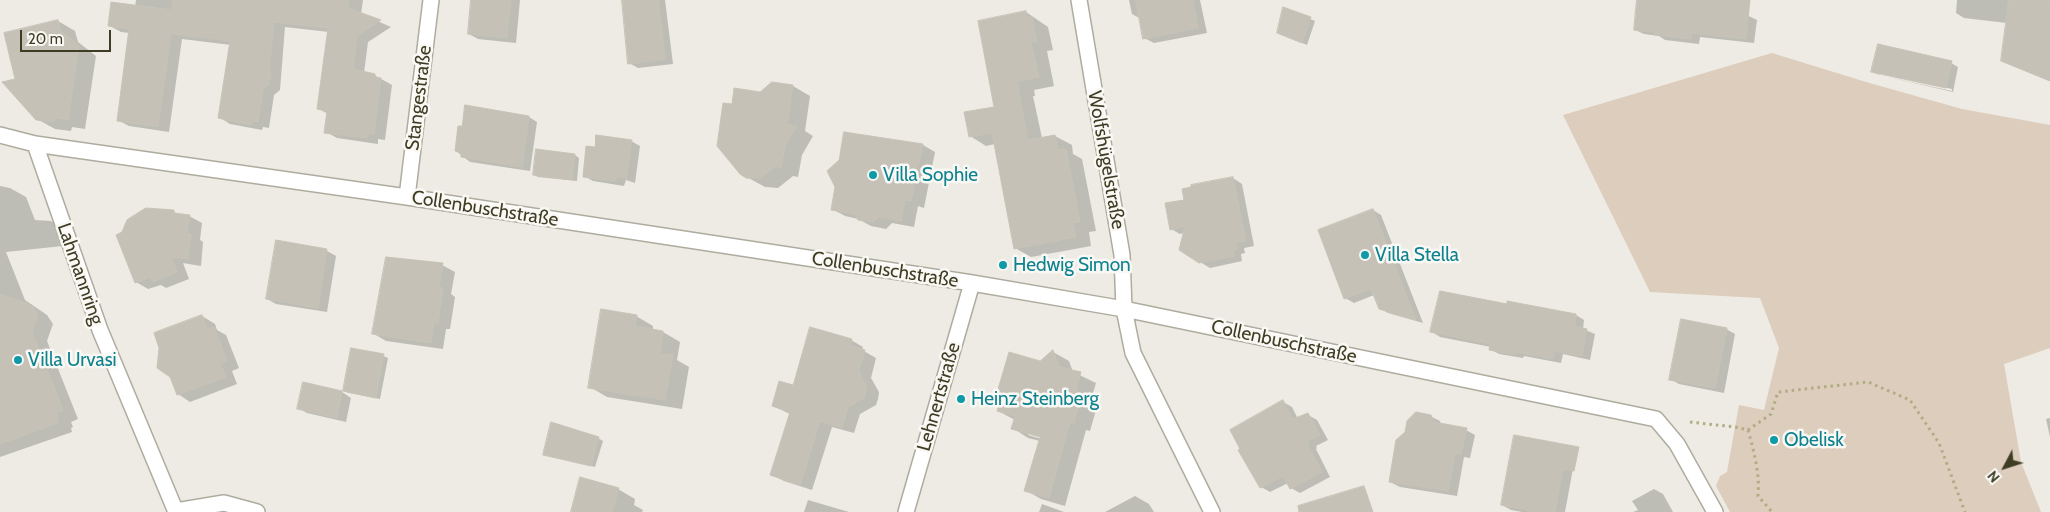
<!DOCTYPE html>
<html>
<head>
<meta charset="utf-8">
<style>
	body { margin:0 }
	#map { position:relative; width:2050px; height:512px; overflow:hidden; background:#edebe3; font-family:Cabin,sans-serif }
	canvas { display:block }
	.north { position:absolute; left:1980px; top:442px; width:50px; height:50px; -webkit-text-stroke:4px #f9f8f4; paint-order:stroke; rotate:230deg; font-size:14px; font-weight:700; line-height:20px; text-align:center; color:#3e3d23 }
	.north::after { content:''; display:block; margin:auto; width:18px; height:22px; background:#3e3d23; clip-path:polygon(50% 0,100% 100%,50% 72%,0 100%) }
	.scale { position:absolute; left:20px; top:30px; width:91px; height:22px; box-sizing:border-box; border:2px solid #3e3d23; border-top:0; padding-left:6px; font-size:15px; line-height:18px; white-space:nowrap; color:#3e3d23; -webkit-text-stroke:4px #f9f8f4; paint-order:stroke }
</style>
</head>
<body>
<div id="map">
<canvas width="2050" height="512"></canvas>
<div class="north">N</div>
<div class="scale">20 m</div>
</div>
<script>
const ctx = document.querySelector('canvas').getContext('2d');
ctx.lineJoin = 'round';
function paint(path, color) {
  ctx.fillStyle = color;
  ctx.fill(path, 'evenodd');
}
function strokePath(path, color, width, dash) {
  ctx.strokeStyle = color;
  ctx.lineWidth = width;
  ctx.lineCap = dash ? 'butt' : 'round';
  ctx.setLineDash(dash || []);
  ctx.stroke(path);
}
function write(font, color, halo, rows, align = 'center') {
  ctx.font = font + ' Cabin,sans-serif';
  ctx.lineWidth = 5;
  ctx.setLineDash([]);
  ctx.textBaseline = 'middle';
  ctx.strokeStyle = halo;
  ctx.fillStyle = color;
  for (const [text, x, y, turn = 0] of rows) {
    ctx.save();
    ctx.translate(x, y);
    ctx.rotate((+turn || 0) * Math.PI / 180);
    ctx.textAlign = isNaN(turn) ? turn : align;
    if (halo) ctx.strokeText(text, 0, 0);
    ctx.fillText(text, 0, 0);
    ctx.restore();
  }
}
paint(new Path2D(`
	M 1772,53 L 1866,82 L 1962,109 L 2050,125 L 2050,348 L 2004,364 L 2021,462 L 2041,512 L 1730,512 L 1716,486 L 1720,476 L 1727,472 L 1739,405 L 1764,410 L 1779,348 L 1760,298 L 1650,292 L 1563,115 Z`), '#ddcdbd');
paint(new Path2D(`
	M 136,0 L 363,0 L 361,14 L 391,27 L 368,42 L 364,73 L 374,75 L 392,85 L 385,140 L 378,139 L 378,144 L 337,138 L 326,132 L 328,114 L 319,109 L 329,32 L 285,27 L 280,90 L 274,95 L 269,128 L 263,127 L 262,130 L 230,124 L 219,117 L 231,45 L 182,39 L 169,132 L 129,126 L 118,120 L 130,33 L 121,32 L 110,26 L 135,7 Z
	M 472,0 L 520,0 L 516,43 L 478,39 L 469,34 Z
	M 623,0 L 665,0 L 673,64 L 638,68 L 629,63 Z
	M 1129,0 L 1200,0 L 1207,33 L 1154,43 L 1144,38 L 1141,19 L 1132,14 Z
	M 1638,0 L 1715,0 L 1757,20 L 1754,43 L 1700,37 L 1699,44 L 1665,40 L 1659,36 L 1644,34 L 1635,30 Z
	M 1957,0 L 2050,0 L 2050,81 L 2002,60 L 2007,23 L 1964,18 L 1956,13 Z
	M 1026,12 L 1048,27 L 1053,50 L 1047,51 L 1054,86 L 1034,90 L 1035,96 L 1033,96 L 1042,138 L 1055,136 L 1072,145 L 1073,154 L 1082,159 L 1096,231 L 1089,232 L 1091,246 L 1031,257 L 1015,248 L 995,144 L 986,146 L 970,136 L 996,108 Z
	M 1310,19 L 1315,21 L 1307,45 L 1283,35 Z
	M 58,21 L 75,31 L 78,42 L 96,56 L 85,129 L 72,127 L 71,131 L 55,129 L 37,119 L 16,79 Z
	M 1951,63 L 1958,67 L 1953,92 L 1879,75 L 1952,91 L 1952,89 L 1879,73 L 1879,75 L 1873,72 Z
	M 793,86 L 810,96 L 805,131 L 813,136 L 802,155 L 798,177 L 793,176 L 778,188 L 765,187 L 743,175 L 733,106 L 761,93 Z
	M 529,117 L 537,122 L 530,171 L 470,162 L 456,151 Z
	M 845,134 L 923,145 L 935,152 L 924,208 L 918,206 L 914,227 L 892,223 L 886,229 L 871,226 L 858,219 L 845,216 L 832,209 Z
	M 631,141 L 640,146 L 635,183 L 626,180 L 624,186 L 593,181 L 584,176 L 596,149 Z
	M 575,155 L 579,158 L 577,181 L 538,177 L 534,175 Z
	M 1233,178 L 1242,184 L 1254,246 L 1244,248 L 1245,253 L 1241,254 L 1242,261 L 1210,268 L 1200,262 L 1184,233 L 1180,234 L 1171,229 L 1193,188 Z
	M 0,186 L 10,188 L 26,197 L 35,220 L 51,221 L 67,230 L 72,245 L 6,252 L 25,300 L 47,315 L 53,324 L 47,341 L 78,419 L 71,422 L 73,427 L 71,428 L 72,432 L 0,457 Z
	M 1373,210 L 1381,215 L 1423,323 L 1388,313 L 1380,308 L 1374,295 L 1354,303 L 1345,298 Z
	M 174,212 L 179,215 L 189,216 L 202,223 L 200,240 L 203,242 L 201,266 L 183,263 L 189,279 L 166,288 L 161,285 L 148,289 L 136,282 Z
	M 277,241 L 327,251 L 336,256 L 327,312 L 276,304 L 267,299 Z
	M 442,265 L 455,272 L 451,294 L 455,297 L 450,329 L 446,329 L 443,349 L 386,341 L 374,334 Z
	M 1508,302 L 1576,315 L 1584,320 L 1583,329 L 1595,334 L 1590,360 L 1563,354 L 1561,363 L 1524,356 L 1523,358 L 1499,354 L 1490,349 L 1491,347 L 1440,337 L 1432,332 L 1508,305 Z
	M 202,316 L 215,324 L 217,330 L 226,335 L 239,368 L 232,371 L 237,384 L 190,402 L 178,394 Z
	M 636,316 L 653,326 L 653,331 L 663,332 L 680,342 L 677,360 L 689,367 L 682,409 L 607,397 L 590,387 Z
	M 1726,329 L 1735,334 L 1724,393 L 1679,384 L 1670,379 Z
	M 851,340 L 863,347 L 862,350 L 876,358 L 871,378 L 879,392 L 878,399 L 876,405 L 860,414 L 854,433 L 832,427 L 812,490 L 784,481 L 772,475 L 790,414 L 773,406 Z
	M 1053,352 L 1069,361 L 1073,372 L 1096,383 L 1091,400 L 1098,403 L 1090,431 L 1086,430 L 1065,506 L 1041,499 L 1025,490 L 1040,441 L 1028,438 L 1013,428 L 1015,420 L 998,411 L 1002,398 L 997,395 ZM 1028,432 L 1046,437 L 1045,440 L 1028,435 Z
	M 383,356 L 388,358 L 380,399 L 349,393 L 344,391 Z
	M 304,384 L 342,392 L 351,398 L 346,422 L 307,413 L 298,408 Z
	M 1283,402 L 1292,407 L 1298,419 L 1308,415 L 1317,420 L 1328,440 L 1316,446 L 1317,448 L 1316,449 L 1330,477 L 1300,493 L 1291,488 L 1288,483 L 1270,492 L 1261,487 Z
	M 1430,416 L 1440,421 L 1441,425 L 1466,430 L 1475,435 L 1470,458 L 1464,457 L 1457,496 L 1400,487 L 1390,482 Z
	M 2050,418 L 2050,437 L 2046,419 Z
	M 598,438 L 603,441 L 595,467 L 544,454 Z
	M 1576,452 L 1565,512 L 1522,512 L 1511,510 L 1502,505 Z
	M 618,489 L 635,499 L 634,505 L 643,510 L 642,512 L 572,512 Z
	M 1654,489 L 1663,494 L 1673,512 L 1633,512 L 1638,510 L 1632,501 Z
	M 1135,496 L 1149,504 L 1154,512 L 1105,512 Z
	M 808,500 L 849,512 L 804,512 Z
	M 1042,504 L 1064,512 L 1039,512 Z`), '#0003');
const building = new Path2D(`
	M 173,0 L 349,0 L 348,8 L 381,20 L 357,36 L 353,69 L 375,74 L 375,77 L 381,78 L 374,134 L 367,133 L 367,138 L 324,133 L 327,111 L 317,109 L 328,28 L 274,22 L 269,71 L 271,73 L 269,84 L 263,89 L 258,122 L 252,121 L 251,125 L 218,118 L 230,41 L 171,34 L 158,127 L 117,121 L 129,29 L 108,26 L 111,2 L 172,10 Z
	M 471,0 L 511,0 L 507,38 L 468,34 Z
	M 622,0 L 658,0 L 665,59 L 628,64 Z
	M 1136,0 L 1193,0 L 1198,28 L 1143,39 Z
	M 1637,0 L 1750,0 L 1746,39 L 1691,33 L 1691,39 L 1655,35 L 1653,32 L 1634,30 Z
	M 2009,0 L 2050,0 L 2050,81 L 2001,61 Z
	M 1283,7 L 1311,17 L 1302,43 L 1277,33 Z
	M 1026,11 L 1027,17 L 1032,17 L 1037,41 L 1031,42 L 1039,77 L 1018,81 L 1019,87 L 1018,87 L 1028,140 L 1055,135 L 1058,150 L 1066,149 L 1080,222 L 1073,223 L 1076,237 L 1014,249 L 992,133 L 969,137 L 964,112 L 994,107 L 978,21 Z
	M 58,20 L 61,31 L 79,45 L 68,120 L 55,118 L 54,122 L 36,120 L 2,82 L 15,79 L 4,33 Z
	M 1878,44 L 1952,61 L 1946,88 L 1871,72 Z
	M 772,82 L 793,85 L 787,124 L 797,126 L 785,145 L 781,168 L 775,166 L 760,178 L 746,178 L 740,174 L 717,146 L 723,103 L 732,104 L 734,88 L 760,92 Z
	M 465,105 L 529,116 L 522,167 L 461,157 L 461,152 L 455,151 L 458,126 L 462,126 Z
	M 844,132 L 923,144 L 911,201 L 905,200 L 901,221 L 879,217 L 873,222 L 858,220 L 855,214 L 831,210 L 835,187 L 827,171 L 839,160 Z
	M 596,135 L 632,140 L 626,179 L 617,176 L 615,181 L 583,177 L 586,146 L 595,147 Z
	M 536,149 L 575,154 L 572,180 L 533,175 Z
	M 1233,177 L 1246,241 L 1235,243 L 1237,249 L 1233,249 L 1234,256 L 1199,263 L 1179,250 L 1185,226 L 1170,230 L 1165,203 L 1184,200 L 1182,189 L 1191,187 L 1191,185 Z
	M 146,208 L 174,210 L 174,213 L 190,215 L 187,234 L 191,234 L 188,259 L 171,257 L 177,272 L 153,282 L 151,277 L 135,283 L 116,235 L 122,232 L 127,220 Z
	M 1373,209 L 1416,320 L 1379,309 L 1371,289 L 1344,299 L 1318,230 Z
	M 276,240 L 327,249 L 318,308 L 266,299 Z
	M 386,257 L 443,263 L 439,288 L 443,288 L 438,323 L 434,322 L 431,343 L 372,334 Z
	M 1440,291 L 1507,304 L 1507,301 L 1576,314 L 1575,326 L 1587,329 L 1582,356 L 1554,351 L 1553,359 L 1516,352 L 1515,355 L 1489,350 L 1490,344 L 1430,332 Z
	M 0,294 L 32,305 L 38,314 L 32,332 L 63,410 L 56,413 L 59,418 L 56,419 L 58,423 L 0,444 Z
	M 601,309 L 637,315 L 635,326 L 663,331 L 660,354 L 673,355 L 665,400 L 588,388 Z
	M 202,315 L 207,329 L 214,327 L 227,361 L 220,364 L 226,377 L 177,395 L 170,377 L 157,368 L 159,348 L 154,333 Z
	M 1681,319 L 1727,328 L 1715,388 L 1669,380 Z
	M 810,327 L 852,339 L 850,345 L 865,350 L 859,371 L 867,388 L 864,398 L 848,407 L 842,428 L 820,421 L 800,485 L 770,475 L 790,412 L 772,406 L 779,381 L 793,385 Z
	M 351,348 L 384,354 L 376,398 L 343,391 Z
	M 1053,350 L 1059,367 L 1081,372 L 1076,391 L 1082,393 L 1074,423 L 1070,422 L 1049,498 L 1024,491 L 1040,437 L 1011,429 L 1015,416 L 997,411 L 1001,397 L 996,396 L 1009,352 L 1040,361 Z
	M 303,382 L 342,391 L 337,418 L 297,409 Z
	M 1283,400 L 1293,419 L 1308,413 L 1320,435 L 1308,441 L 1309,443 L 1307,444 L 1322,472 L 1290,489 L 1283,476 L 1260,488 L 1238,450 L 1240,449 L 1230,430 Z
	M 1416,412 L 1431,415 L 1434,422 L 1467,428 L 1461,454 L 1455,453 L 1448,491 L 1389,482 L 1396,440 L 1405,432 L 1407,421 Z
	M 551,422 L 599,437 L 591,466 L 543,455 Z
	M 1514,435 L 1579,447 L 1574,471 L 1563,469 L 1555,512 L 1536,512 L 1501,505 Z
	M 580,477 L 619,488 L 612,512 L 571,512 Z
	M 1364,486 L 1373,512 L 1299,512 L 1298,506 Z`);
paint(building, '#c5c1b6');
strokePath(building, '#c6c3b6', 1);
const minor = new Path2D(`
	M 1079,0 L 1122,255 L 1124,309 L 1133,353 L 1212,512
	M 0,135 L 35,144 L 407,197 L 972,283 L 1124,309 L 1656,419 L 1677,444 L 1715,512
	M 35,144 L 100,330 L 176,512
	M 407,197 L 431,0
	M 176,511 L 224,503 L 257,512
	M 906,512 L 972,283`);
strokePath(minor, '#aeac9e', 18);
strokePath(new Path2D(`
	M 1690,422 L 1735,427 L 1748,430 L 1771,414 L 1778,392 L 1868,382 L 1910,400 L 1939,443 L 1965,512
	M 1748,430 C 1754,452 1760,473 1758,496 L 1772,512`), '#b0ac84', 3, [2.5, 4]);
strokePath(minor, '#fff', 15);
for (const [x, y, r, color] of [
	[873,175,5,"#0f9aa8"],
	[1365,255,5,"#0f9aa8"],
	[1003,265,5,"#0f9aa8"],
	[18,360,5,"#0f9aa8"],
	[961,399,5,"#0f9aa8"],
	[1774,440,5,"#0f9aa8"]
]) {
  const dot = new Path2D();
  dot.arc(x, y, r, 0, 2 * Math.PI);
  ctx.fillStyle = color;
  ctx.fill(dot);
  strokePath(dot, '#f9f8f4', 2);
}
write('19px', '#3e3d23', '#f9f8f4', [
	["Stangestraße",419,98,-83],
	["Wolfshügelstraße",1106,160,80],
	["Collenbuschstraße",485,209,9],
	["Collenbuschstraße",885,270,9],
	["Lahmannring",80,274,71],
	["Collenbuschstraße",1284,342,12],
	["Lehnertstraße",939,397,-74]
]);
write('19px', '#0d838f', '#f9f8f4', [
	["Villa Sophie",883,175],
	["Villa Stella",1375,255],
	["Hedwig Simon",1013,265],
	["Villa Urvasi",28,360],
	["Heinz Steinberg",971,399],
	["Obelisk",1784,440]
], 'left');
</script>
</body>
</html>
